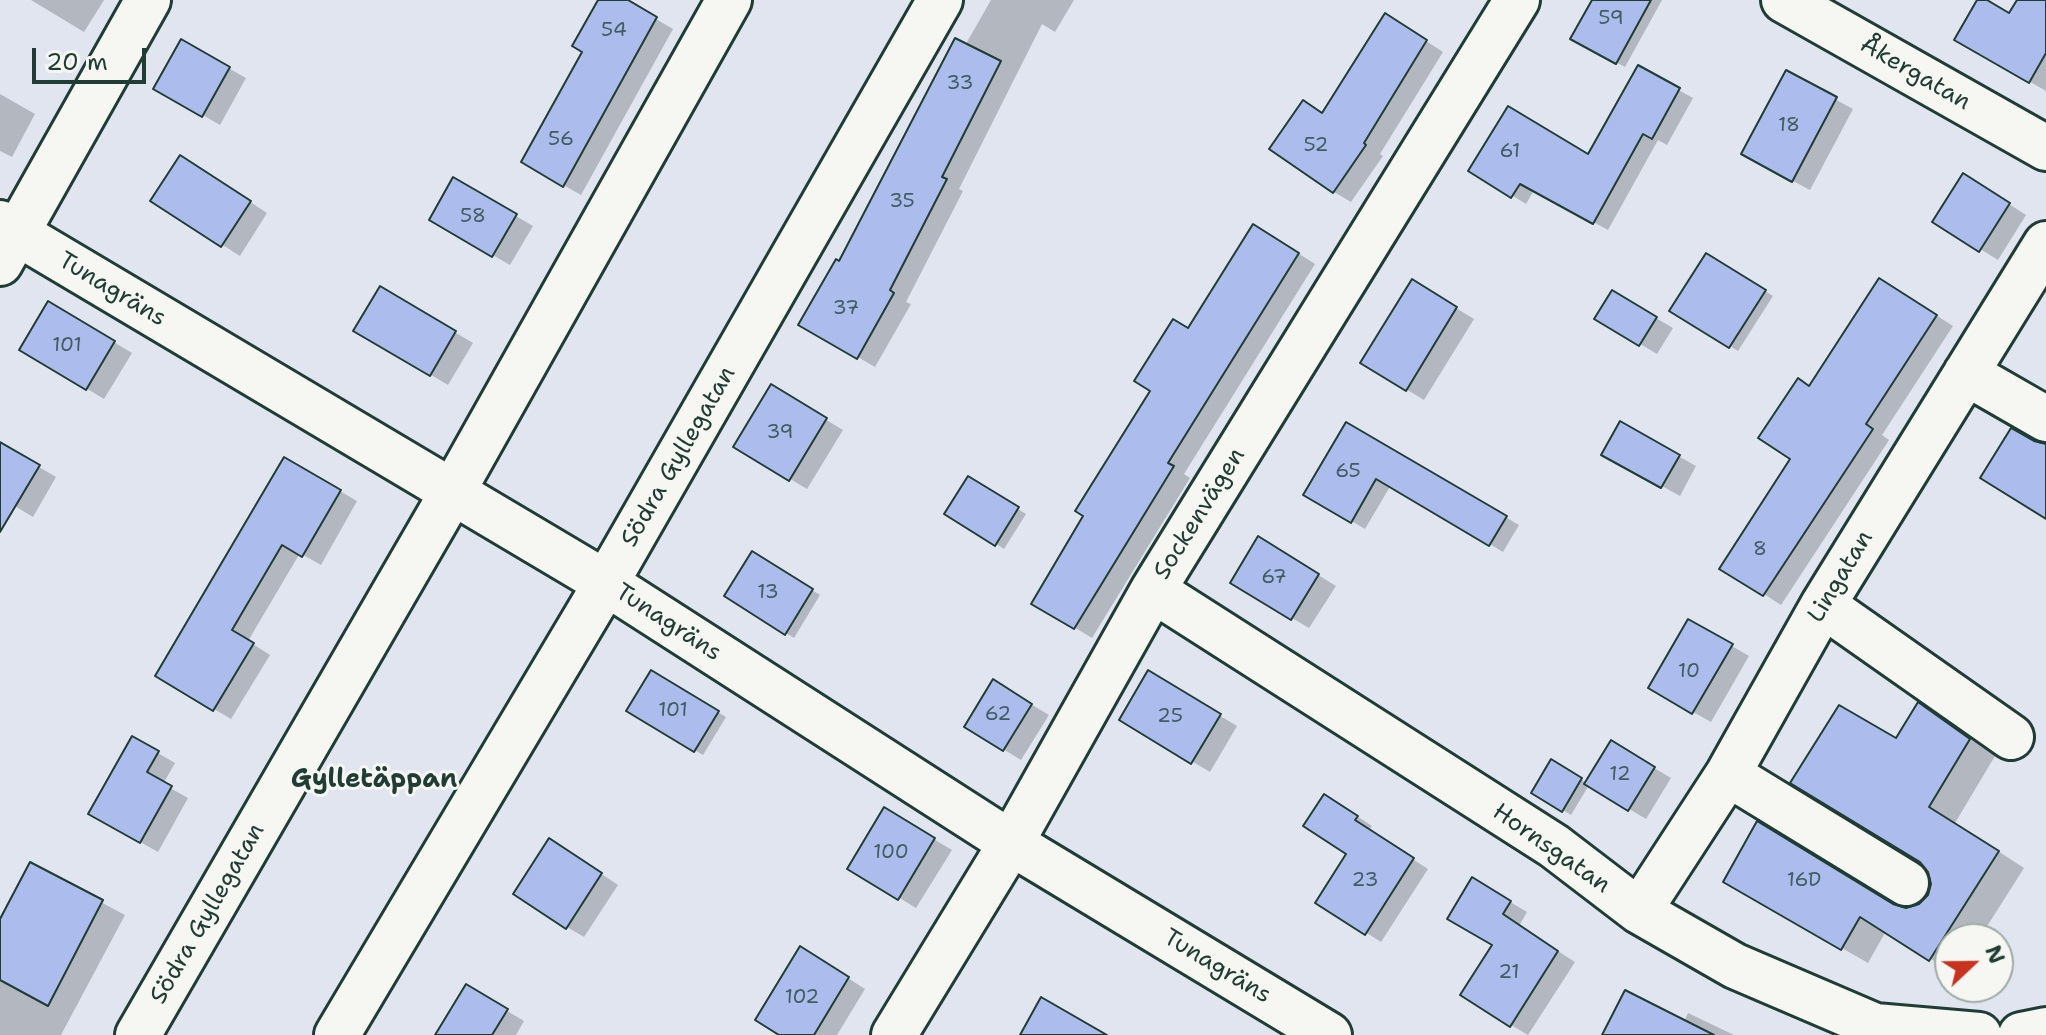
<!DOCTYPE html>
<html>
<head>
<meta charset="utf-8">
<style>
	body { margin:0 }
	#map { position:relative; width:2046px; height:1035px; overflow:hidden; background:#e0e5f0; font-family:"Shantell Sans",sans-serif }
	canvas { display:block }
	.north { position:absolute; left:1934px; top:923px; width:80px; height:80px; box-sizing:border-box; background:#f6f6f2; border:2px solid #a0aca6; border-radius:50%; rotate:68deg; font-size:22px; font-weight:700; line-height:32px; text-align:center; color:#1f3d34 }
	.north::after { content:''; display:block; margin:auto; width:28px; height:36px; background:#c8321e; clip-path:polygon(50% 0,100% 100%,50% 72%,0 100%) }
	.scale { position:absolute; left:32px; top:48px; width:114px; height:36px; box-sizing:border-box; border:4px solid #1f3d34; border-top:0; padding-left:10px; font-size:24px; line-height:28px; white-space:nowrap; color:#1f3d34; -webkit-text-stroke:6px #f6f6f2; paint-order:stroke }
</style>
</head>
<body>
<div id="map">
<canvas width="2046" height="1035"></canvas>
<div class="north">N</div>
<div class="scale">20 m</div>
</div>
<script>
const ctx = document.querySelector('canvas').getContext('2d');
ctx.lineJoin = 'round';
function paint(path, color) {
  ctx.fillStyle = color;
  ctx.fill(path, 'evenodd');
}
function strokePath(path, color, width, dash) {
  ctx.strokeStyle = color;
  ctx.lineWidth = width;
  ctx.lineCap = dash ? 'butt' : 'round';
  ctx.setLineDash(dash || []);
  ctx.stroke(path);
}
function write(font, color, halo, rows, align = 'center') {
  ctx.font = font + ' "Shantell Sans",sans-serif';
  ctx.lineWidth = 6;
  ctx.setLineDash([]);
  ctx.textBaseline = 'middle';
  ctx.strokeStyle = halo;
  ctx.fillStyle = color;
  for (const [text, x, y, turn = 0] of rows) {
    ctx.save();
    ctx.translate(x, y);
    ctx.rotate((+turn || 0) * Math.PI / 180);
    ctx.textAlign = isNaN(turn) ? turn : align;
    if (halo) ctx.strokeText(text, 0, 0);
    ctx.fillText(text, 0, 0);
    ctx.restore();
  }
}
paint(new Path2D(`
	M 31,0 L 104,0 L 84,32 Z
	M 600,0 L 624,0 L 673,29 L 581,195 L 523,162 L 585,52 Z
	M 991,0 L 1074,0 L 1055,32 L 1042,24 L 959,189 L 963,191 L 906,302 L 911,304 L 875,367 L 801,324 L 840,264 Z
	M 1594,0 L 1662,0 L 1625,67 L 1573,38 Z
	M 1979,0 L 2010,16 L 2019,0 L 2046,0 L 2046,91 L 1957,40 Z
	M 1403,26 L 1443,52 L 1380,154 L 1383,156 L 1351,202 L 1334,192 L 1324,114 Z
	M 182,42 L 246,78 L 220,125 L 156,88 Z
	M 1639,68 L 1693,98 L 1667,145 L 1658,140 L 1608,230 L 1534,190 L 1526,204 L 1471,170 L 1589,157 Z
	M 1787,73 L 1853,109 L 1810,190 L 1761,164 Z
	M 0,94 L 35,114 L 12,157 L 0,151 Z
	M 198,168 L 267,213 L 240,256 L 153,201 Z
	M 454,180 L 533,226 L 510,265 L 431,219 Z
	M 1981,186 L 2026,215 L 1998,260 L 1935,221 Z
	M 1271,236 L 1315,264 L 1184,474 L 1190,478 L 1092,638 L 1034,603 L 1189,330 Z
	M 1707,255 L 1773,296 L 1738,351 L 1672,310 Z
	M 1413,282 L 1474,319 L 1424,400 L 1363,363 Z
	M 381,288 L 473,343 L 448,385 L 356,330 Z
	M 1897,290 L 1953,326 L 1882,435 L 1889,440 L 1781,605 L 1764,594 L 1792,459 Z
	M 1613,293 L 1673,328 L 1657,354 L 1597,318 Z
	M 49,303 L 132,353 L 104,399 L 21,349 Z
	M 772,387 L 843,430 L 807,489 L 736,446 Z
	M 1347,424 L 1519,525 L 1503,552 L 1391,485 L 1365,529 L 1306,494 Z
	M 1621,424 L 1696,466 L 1680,496 L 1604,454 Z
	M 0,444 L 56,477 L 33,517 L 0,497 Z
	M 285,459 L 357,501 L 321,565 L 300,553 L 248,641 L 270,655 L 231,719 L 158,676 Z
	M 968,478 L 1026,514 L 1004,549 L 947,513 Z
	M 1276,549 L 1336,586 L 1309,628 L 1292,618 Z
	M 753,554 L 820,595 L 794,638 L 727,596 Z
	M 1689,621 L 1749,656 L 1711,722 L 1650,688 Z
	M 652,673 L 726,717 L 703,755 L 629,710 Z
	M 1149,673 L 1237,726 L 1210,772 L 1121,719 Z
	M 994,682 L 1049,715 L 1021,760 L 967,727 Z
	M 1919,705 L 1995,756 L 1955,823 L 2024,868 L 1979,939 L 1950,939 L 1950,971 L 1886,931 L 1868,963 L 1725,881 L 1906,910 L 1918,907 L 1929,898 L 1933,883 L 1897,741 Z
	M 132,738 L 175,763 L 163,784 L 188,798 L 158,852 L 91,814 Z
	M 1612,743 L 1671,778 L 1646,819 L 1589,785 L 1571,815 L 1534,792 L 1552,762 L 1587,783 Z
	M 1340,805 L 1372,826 L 1369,831 L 1428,869 L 1381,942 L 1318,902 L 1349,854 Z
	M 885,810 L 952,850 L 916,908 L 850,868 Z
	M 567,851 L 618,885 L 584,937 L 567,927 Z
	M 31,865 L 125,915 L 61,1035 L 0,1035 L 0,942 Z
	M 1473,880 L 1527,912 L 1519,926 L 1575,962 L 1528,1035 L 1511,1025 L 1495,945 Z
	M 818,959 L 865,989 L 837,1035 L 783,1035 Z
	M 467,987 L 524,1021 L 516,1035 L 437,1035 Z
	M 1688,1013 L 1734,1035 L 1604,1035 L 1684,1022 Z`), '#0003');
const building = new Path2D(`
	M 598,0 L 628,0 L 657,17 L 563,187 L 521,162 L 582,52 L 572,46 Z
	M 1592,0 L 1651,0 L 1616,64 L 1570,39 Z
	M 1977,0 L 1987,0 L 2009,13 L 2017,0 L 2046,0 L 2046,53 L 2029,83 L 1954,40 Z
	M 1385,13 L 1427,40 L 1364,143 L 1366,145 L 1333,193 L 1269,149 L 1303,100 L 1322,113 Z
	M 955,38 L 1001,61 L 942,177 L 947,179 L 890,290 L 894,293 L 857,359 L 798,325 L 836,259 L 839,261 Z
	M 181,39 L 230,67 L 202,117 L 153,89 Z
	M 1638,65 L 1680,88 L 1652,139 L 1643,134 L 1593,224 L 1520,184 L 1511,198 L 1468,171 L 1508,106 L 1588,154 Z
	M 1786,70 L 1837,97 L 1792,182 L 1741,154 Z
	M 180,155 L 251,201 L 221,247 L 150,201 Z
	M 1963,173 L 2010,203 L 1979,252 L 1932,222 Z
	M 453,177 L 517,214 L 492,257 L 429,220 Z
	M 1253,224 L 1299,253 L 1168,463 L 1174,466 L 1074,629 L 1031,604 L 1083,516 L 1075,511 L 1150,391 L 1134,381 L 1173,319 L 1188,328 Z
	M 1706,253 L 1766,290 L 1729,348 L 1669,311 Z
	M 1879,278 L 1937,315 L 1866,424 L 1873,429 L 1763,596 L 1719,569 L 1790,459 L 1758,438 L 1798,378 L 1809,386 Z
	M 1412,279 L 1457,307 L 1406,391 L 1360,363 Z
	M 380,286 L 456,331 L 430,376 L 353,331 Z
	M 1612,290 L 1657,317 L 1639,346 L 1594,319 Z
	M 48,301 L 115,341 L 86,390 L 19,350 Z
	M 771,384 L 827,418 L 789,481 L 733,447 Z
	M 1620,421 L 1680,455 L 1661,488 L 1601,455 Z
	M 1346,422 L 1507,516 L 1489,546 L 1376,479 L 1351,523 L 1303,495 Z
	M 2011,428 L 2034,441 L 2046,444 L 2046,519 L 1980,478 Z
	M 0,442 L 40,465 L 0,532 Z
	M 284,457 L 341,490 L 302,557 L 282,545 L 232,630 L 254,643 L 213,711 L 155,676 Z
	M 968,476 L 1019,507 L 995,546 L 944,514 Z
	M 1258,536 L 1319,574 L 1291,620 L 1230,583 Z
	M 752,551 L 813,589 L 785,635 L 724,596 Z
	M 1688,619 L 1733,644 L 1692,714 L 1648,688 Z
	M 651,670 L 719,711 L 694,752 L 626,711 Z
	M 1148,670 L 1221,714 L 1191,764 L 1119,720 Z
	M 993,679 L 1032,704 L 1003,751 L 964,727 Z
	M 1918,702 L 1970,739 L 1929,807 L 1999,851 L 1929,961 L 1860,917 L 1841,950 L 1723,882 L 1757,821 L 1893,904 L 1906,908 L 1919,904 L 1928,895 L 1931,884 L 1928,872 L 1920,862 L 1790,783 L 1839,705 L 1896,738 Z
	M 132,736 L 159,751 L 147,772 L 172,786 L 140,843 L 88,814 Z
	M 1611,740 L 1655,767 L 1628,811 L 1584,784 Z
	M 1551,759 L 1582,778 L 1562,812 L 1531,793 Z
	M 1324,794 L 1358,816 L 1355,820 L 1414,858 L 1365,935 L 1315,903 L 1346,854 L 1303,826 Z
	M 884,807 L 935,838 L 898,900 L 847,869 Z
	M 549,838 L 602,873 L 566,929 L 513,894 Z
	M 30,862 L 103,900 L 48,1006 L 0,980 L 0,919 Z
	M 1472,877 L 1511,901 L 1503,914 L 1558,951 L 1510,1027 L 1460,995 L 1492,945 L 1447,919 Z
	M 800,946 L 849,977 L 814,1035 L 779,1035 L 755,1020 Z
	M 466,984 L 508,1009 L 492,1035 L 435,1035 Z
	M 1625,990 L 1714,1035 L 1602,1035 Z
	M 1041,997 L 1107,1035 L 1020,1035 Z`);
paint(building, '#acbcec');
strokePath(building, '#1f3d34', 2);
const minor = new Path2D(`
	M 1784,0 L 2046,148
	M 0,223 L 606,583 L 1011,843 L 1329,1035
	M 0,263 L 148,0
	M 1966,373 L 2046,419
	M 1153,590 L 1554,846 L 1639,911 L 1735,966 L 1875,1026 L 1979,1035
	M 1823,605 L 2011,737
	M 1728,774 L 1906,883
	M 1639,911 L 1728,774 L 1823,605 L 2046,244
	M 138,1035 L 453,491 L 729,0
	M 337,1035 L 606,583 L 940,0
	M 894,1035 L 1011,843 L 1153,590 L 1517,0
	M 2021,1035 L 2046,1030`);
strokePath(minor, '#1f3d34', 50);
strokePath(minor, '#f6f6f2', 44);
write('20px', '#425d62', null, [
	["59",1611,19],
	["54",614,31],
	["33",960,84],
	["18",1789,126],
	["56",561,140],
	["52",1316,146],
	["61",1510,152],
	["35",902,202],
	["58",473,217],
	["37",846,309],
	["101",67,346],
	["39",780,433],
	["65",1348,472],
	["8",1760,550],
	["67",1274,578],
	["13",768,593],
	["10",1689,672],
	["101",673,711],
	["62",998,715],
	["25",1170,717],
	["12",1620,775],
	["100",891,853],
	["23",1365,881],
	["16D",1804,881],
	["21",1509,973],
	["102",802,998]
]);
write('24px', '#1f3d34', '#f6f6f2', [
	["Åkergatan",1915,74,30],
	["Tunagräns",112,290,31],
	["Södra Gyllegatan",679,457,-60],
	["Sockenvägen",1200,514,-58],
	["Lingatan",1841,577,-59],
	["Tunagräns",668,623,33],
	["Hornsgatan",1551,849,35],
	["Södra Gyllegatan",208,914,-60],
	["Tunagräns",1217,967,31]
]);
write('bold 26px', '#1f3d34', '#f6f6f2', [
	["Gylletäppan",374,780]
]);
</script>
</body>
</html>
